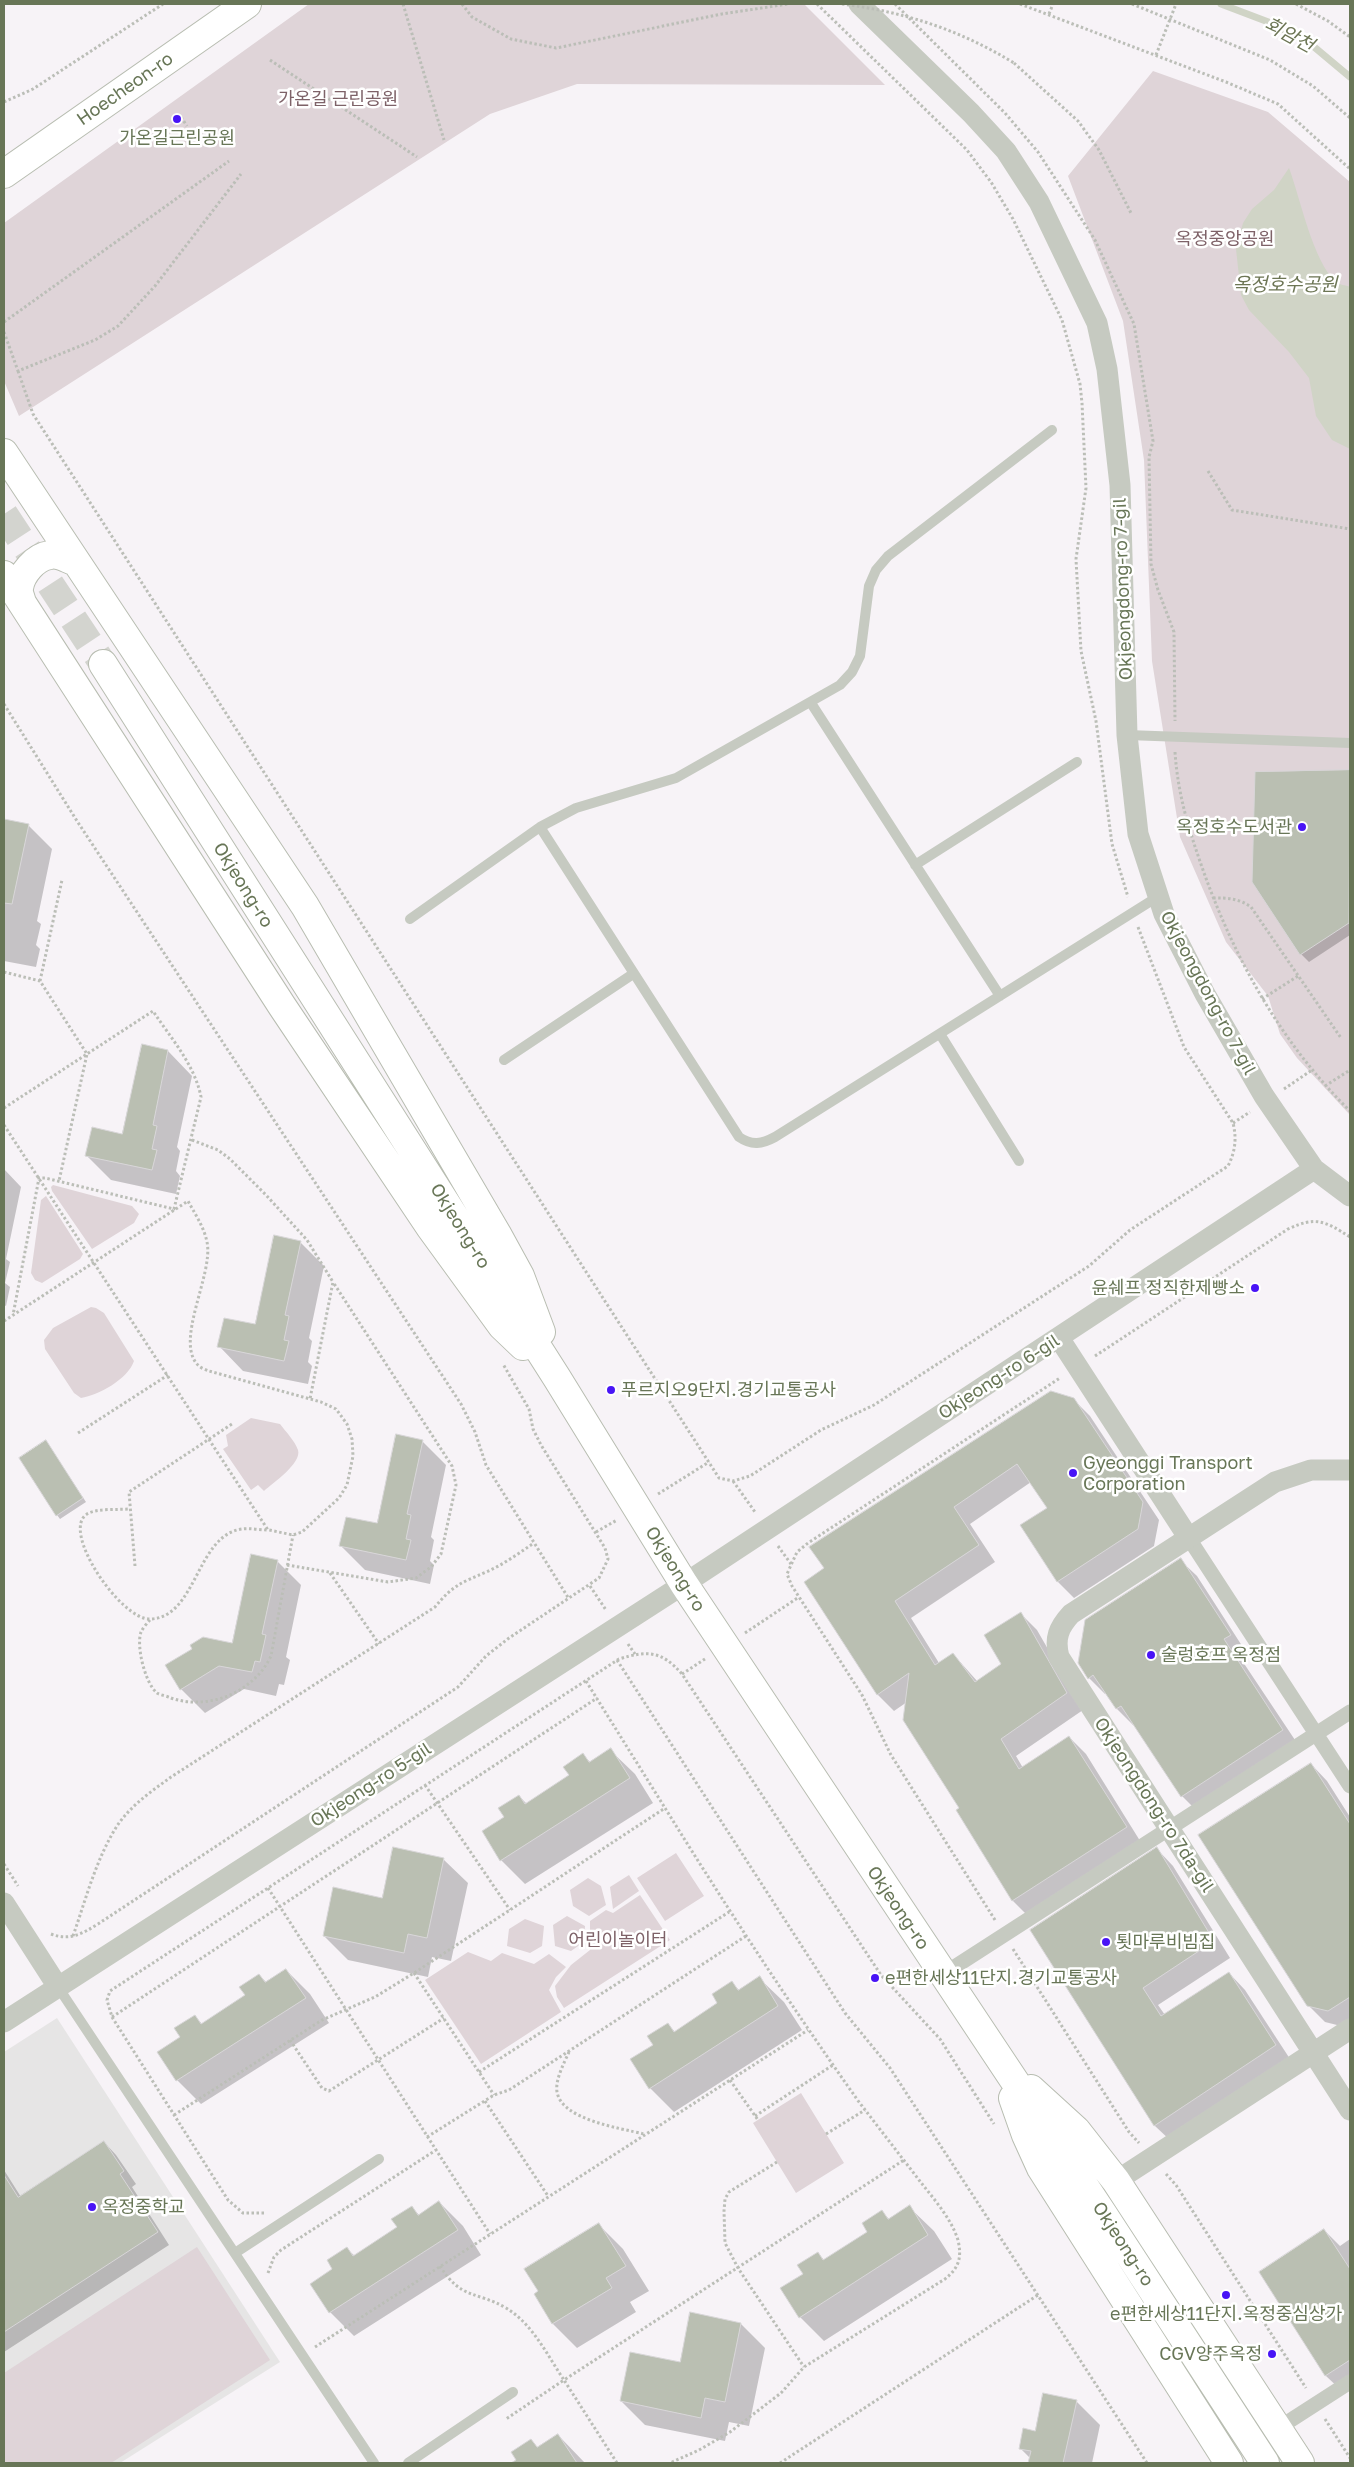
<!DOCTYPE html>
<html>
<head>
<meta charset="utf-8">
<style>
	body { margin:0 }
	#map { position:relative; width:1354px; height:2467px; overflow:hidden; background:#f7f3f7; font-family:"Golos Text",sans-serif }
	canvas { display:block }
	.frame { position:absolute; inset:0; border:5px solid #687657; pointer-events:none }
</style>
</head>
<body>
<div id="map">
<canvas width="1354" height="2467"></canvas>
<div class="frame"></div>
</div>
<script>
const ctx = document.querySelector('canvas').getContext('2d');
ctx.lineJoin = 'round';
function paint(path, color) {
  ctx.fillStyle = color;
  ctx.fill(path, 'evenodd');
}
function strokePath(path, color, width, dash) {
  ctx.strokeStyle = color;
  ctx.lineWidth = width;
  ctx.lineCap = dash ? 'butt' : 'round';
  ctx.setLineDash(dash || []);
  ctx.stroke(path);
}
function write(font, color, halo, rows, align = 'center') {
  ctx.font = font + ' "Golos Text","Noto Sans KR",sans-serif';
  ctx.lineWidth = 5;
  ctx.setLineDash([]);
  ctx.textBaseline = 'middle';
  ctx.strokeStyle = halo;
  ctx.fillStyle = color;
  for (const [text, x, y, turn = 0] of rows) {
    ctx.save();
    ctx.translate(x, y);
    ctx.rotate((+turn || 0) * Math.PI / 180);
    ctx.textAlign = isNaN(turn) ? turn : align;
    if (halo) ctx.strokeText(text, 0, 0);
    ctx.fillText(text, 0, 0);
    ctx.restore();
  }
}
paint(new Path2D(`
	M 57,2018 L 280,2362 L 120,2463 L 4,2463 L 4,2052 Z`), '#e6e5e5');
paint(new Path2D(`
	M 309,4 L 804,4 L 885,85 L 577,84 L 490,114 L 19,416 L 4,381 L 4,223 Z
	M 1153,71 L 1268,112 L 1350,182 L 1350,1115 L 1297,1058 L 1280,1034 L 1268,996 L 1226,942 L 1180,837 L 1152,661 L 1144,460 L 1123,321 L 1068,176 Z
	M 53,1185 L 132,1206 L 139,1214 L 134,1223 L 92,1249 L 52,1191 L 51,1187 Z
	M 46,1196 L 83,1254 L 80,1259 L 42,1283 L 35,1280 L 31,1273 L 41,1200 Z
	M 91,1307 L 96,1308 L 104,1313 L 134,1361 C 128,1379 99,1395 81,1398 L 74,1393 L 45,1349 L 44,1340 L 53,1328 Z
	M 251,1418 L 280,1424 C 286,1432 295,1441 298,1450 C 302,1463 273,1483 264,1491 L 258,1485 L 251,1490 L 223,1449 L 228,1446 L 226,1435 Z
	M 676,1853 L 704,1896 L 665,1921 L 637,1878 Z
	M 629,1875 L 639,1891 L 613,1909 L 610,1887 Z
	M 588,1878 L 601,1886 L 606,1905 L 589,1916 L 573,1906 L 570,1890 Z
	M 640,1895 L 670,1940 L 564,2008 L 557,1997 L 555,1986 L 571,1965 L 590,1950 L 590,1921 L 606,1910 L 613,1913 Z
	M 567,1916 L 585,1926 L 584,1942 L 571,1951 L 555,1946 L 553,1925 Z
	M 525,1919 L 544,1926 L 542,1946 L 530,1953 L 507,1946 L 509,1929 Z
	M 468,1952 L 491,1961 L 502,1953 L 534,1964 L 549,1954 L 566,1967 L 556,1977 L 549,1990 L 561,2012 L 481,2064 L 425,1980 Z
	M 801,2093 L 844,2163 L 796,2193 L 753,2123 Z
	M 197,2247 L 270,2360 L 111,2463 L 4,2463 L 4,2373 Z`), '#dfd4d8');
paint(new Path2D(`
	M 1289,168 C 1300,197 1313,262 1336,282 C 1339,285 1346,285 1350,287 L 1350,449 L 1332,440 L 1316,416 L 1309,378 L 1289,352 L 1249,310 L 1241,295 L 1236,249 L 1243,223 L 1252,209 L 1274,190 Z`), '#d0d4c6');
paint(new Path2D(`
	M 1350,771 L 1350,935 L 1309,962 L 1301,954 L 1253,881 L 1256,773 Z
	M 4,820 L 28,825 L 52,849 L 37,921 L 41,924 L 36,945 L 40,949 L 36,967 L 4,961 Z
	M 168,1051 L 192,1076 L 177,1147 L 180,1151 L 176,1171 L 180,1176 L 176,1194 L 111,1180 L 87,1156 L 123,1135 Z
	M 4,1169 L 21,1187 L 6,1259 L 10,1262 L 5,1283 L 10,1287 L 6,1306 L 4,1305 Z
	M 300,1242 L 324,1266 L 309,1338 L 312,1341 L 308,1362 L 312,1366 L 308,1384 L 243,1371 L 219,1346 L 256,1325 Z
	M 1073,1399 L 1090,1416 L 1159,1520 L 1154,1546 L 1074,1598 L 1057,1581 L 1049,1508 L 1031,1482 L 970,1524 L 995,1562 L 911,1618 L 939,1663 L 953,1654 L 978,1682 L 1003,1665 L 1021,1614 L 1037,1630 L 1083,1710 L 1016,1756 L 1023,1768 L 1069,1737 L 1086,1754 L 1142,1844 L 1029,1917 L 1012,1900 L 961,1809 L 907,1702 L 894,1711 L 878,1695 L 806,1582 Z
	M 422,1441 L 446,1465 L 431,1537 L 434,1540 L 430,1561 L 434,1565 L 430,1584 L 365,1570 L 341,1546 L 378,1525 Z
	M 49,1446 L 86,1502 L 60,1519 L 57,1515 Z
	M 1180,1560 L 1197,1576 L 1246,1652 L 1239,1656 L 1299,1746 L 1199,1813 L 1182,1796 L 1135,1724 L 1133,1725 L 1117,1709 L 1107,1693 L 1105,1694 L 1089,1678 Z
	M 277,1561 L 301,1585 L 286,1657 L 290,1660 L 284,1685 L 279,1684 L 276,1696 L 244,1689 L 205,1713 L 181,1689 L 233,1644 Z
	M 610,1750 L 635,1774 L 653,1803 L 525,1884 L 501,1860 L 506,1817 L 519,1796 L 527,1804 L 570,1776 L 583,1755 L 591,1763 Z
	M 1311,1764 L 1327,1781 L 1350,1817 L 1350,2024 L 1345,2027 L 1325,2022 L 1308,2005 Z
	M 1157,1849 L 1173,1866 L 1230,1958 L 1158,2005 L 1165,2015 L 1229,1973 L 1245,1990 L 1292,2062 L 1172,2142 L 1155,2126 L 1031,1930 Z
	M 443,1859 L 468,1883 L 451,1961 L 432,1957 L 428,1977 L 348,1960 L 324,1936 Z
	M 286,1970 L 310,1994 L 329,2023 L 201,2104 L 177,2080 L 159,2052 L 181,2037 L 195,2016 L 202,2024 L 246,1996 L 259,1975 L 267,1983 Z
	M 759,1978 L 784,2002 L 802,2030 L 674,2112 L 650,2088 L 655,2045 L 668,2024 L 675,2032 L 719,2004 L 732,1983 L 740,1991 Z
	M 104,2142 L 116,2155 L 136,2184 L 132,2187 L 169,2245 L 4,2352 L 4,2170 L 21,2197 Z
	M 439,2202 L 463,2226 L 481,2255 L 354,2336 L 330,2312 L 334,2269 L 347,2249 L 355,2256 L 399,2228 L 412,2207 L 419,2215 Z
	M 909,2207 L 934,2231 L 952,2259 L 824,2341 L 800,2317 L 805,2274 L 818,2253 L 825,2261 L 869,2232 L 882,2212 L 889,2219 Z
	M 599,2225 L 623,2249 L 649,2291 L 630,2302 L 636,2312 L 577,2348 L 553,2324 L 535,2294 Z
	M 1324,2230 L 1340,2246 L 1350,2239 L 1350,2387 L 1343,2392 L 1326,2376 L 1261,2272 Z
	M 741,2324 L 765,2348 L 749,2426 L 729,2422 L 725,2441 L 645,2425 L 621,2401 Z
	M 1076,2401 L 1100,2425 L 1092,2463 L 1029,2463 L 1030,2458 L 1020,2448 L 1036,2432 Z
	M 558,2435 L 585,2463 L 514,2463 L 531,2440 L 538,2448 Z`), '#0003');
strokePath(new Path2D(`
	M 1221,4 L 1271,23 L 1313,46 L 1350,77`), '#d0d4c6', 7);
const building = new Path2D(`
	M 1350,770 L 1349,923 L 1300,955 L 1252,882 L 1255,772 Z
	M 4,819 L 29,824 L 12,904 L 4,903 Z
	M 142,1044 L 168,1050 L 153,1125 L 157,1126 L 152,1149 L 157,1150 L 152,1170 L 85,1156 L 92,1127 L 122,1134 Z
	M 274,1235 L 301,1241 L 285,1315 L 289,1316 L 284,1340 L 289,1341 L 284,1361 L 217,1347 L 224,1318 L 255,1324 Z
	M 1051,1391 L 1074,1398 L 1143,1502 L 1138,1529 L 1057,1582 L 1020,1525 L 1047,1508 L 1017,1464 L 954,1507 L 979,1545 L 895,1601 L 935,1665 L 953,1653 L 975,1682 L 1001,1664 L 984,1635 L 1021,1612 L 1067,1693 L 1001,1739 L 1019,1769 L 1069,1736 L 1127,1827 L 1012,1901 L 956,1810 L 959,1808 L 903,1720 L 909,1673 L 877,1695 L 804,1582 L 824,1568 L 809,1547 Z
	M 396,1434 L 423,1440 L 407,1514 L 411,1515 L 406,1539 L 411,1540 L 406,1560 L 339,1546 L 346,1517 L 377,1523 Z
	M 46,1440 L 83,1498 L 56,1516 L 19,1458 Z
	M 251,1554 L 278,1560 L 262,1634 L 266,1635 L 260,1662 L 255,1661 L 252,1672 L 219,1666 L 180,1690 L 165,1665 L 192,1649 L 190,1645 L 203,1637 L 232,1643 Z
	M 1181,1558 L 1231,1635 L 1224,1639 L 1283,1730 L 1181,1797 L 1121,1706 L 1116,1709 L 1093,1675 L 1088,1679 L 1078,1663 L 1085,1620 Z
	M 611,1748 L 630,1778 L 500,1861 L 482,1831 L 504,1817 L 498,1808 L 519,1795 L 525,1804 L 569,1775 L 563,1767 L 583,1753 L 589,1762 Z
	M 1311,1763 L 1350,1824 L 1350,1997 L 1328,2011 L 1307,2006 L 1198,1835 Z
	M 393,1847 L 444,1858 L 427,1938 L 408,1934 L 404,1953 L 323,1936 L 333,1887 L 382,1898 Z
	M 1157,1847 L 1214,1941 L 1143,1988 L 1161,2016 L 1229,1972 L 1276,2045 L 1154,2126 L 1030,1930 Z
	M 286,1969 L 306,1998 L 176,2081 L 157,2052 L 180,2037 L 174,2028 L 195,2015 L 201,2024 L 245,1995 L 239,1987 L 259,1974 L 265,1982 Z
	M 760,1976 L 778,2006 L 649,2089 L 630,2059 L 653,2045 L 647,2036 L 668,2023 L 674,2032 L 717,2003 L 712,1994 L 732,1981 L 738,1990 Z
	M 104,2141 L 124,2171 L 120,2174 L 158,2232 L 4,2332 L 4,2175 L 18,2197 Z
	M 439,2201 L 458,2230 L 329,2313 L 310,2284 L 332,2269 L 327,2260 L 347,2247 L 353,2256 L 397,2227 L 391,2219 L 412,2206 L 418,2215 Z
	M 910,2205 L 928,2235 L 799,2318 L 780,2288 L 803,2274 L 797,2265 L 818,2252 L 823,2260 L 867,2232 L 862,2223 L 882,2210 L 888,2219 Z
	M 599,2223 L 626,2266 L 606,2278 L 612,2288 L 552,2324 L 534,2294 L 538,2291 L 524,2269 Z
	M 1324,2229 L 1350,2269 L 1350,2360 L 1325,2376 L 1259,2272 Z
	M 690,2312 L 741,2323 L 725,2402 L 705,2398 L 701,2418 L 620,2401 L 630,2352 L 680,2362 Z
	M 1043,2393 L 1077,2400 L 1063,2463 L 1028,2463 L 1031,2451 L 1019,2449 L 1023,2428 L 1035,2431 Z
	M 558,2434 L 577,2463 L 511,2463 L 516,2460 L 511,2452 L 531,2439 L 537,2447 Z`);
paint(building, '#babfb2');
strokePath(building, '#d8d6d8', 1);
strokePath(new Path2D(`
	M 4,514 L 103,664`), '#d3d4cf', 28, [28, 14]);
const secondary = new Path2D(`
	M 4,174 L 247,4
	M 4,453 L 305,906 L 497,1234 L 520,1276 L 541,1332
	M 4,575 L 282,1006 L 430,1227 L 502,1326 L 523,1346
	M 22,603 C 21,598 18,593 19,588 C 21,574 35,557 50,555 C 59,553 67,559 76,562
	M 103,664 L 557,1378 L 684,1584 L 1103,2214 L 1265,2463
	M 1031,2089 L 1076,2130 L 1116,2181 L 1300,2463
	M 1013,2098 L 1026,2135 L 1041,2168 L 1229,2463`);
strokePath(secondary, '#b8bdb1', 30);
strokePath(new Path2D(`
	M 403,4 L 444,140
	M 462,4 L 472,17 L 511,39 L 556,48 L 722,14 L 788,4
	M 817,4 L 967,150 L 991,182 L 1013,219 L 1062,320 L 1080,384 L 1082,403 L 1086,488 L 1076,559 L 1081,651 L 1096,721 L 1112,844 L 1128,897
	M 895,4 L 1005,113 L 1038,152 L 1095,240 L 1134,324 L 1153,441 L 1149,457 L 1151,564 L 1158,590 L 1174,632 L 1175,721
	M 1020,4 L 1226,82 L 1278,104 L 1350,169
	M 1132,4 L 1270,60 L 1313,86 L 1350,118
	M 1296,4 L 1328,21 L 1350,37
	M 1049,14 L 1053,4
	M 1156,55 L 1176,4
	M 270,60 L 417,157
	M 1014,63 L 1078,121 L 1099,150 L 1131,213
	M 4,102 L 33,89 L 163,4
	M 181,117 L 187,126
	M 4,322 L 229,161
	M 4,332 L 18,371 L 95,340 L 118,326 L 155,286 L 241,174
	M 18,371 L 33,414 L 719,1478 L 733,1481 L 750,1476 L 821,1430 L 874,1405 L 1089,1266 L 1130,1230 L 1228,1166 C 1235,1152 1237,1139 1233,1123 L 1184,1047 L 1138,927
	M 1208,471 L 1232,510 L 1350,529
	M 4,704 L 77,821 L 461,1404 L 475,1432 L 486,1465 L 569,1599
	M 1175,752 C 1178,796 1189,830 1203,870 C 1235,960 1282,1044 1350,1111
	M 1213,898 C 1228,898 1238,898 1251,907 L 1341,1038
	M 4,972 L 40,981 L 87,1054 L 59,1181
	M 40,981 L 62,880
	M 1262,999 L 1298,976
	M 1325,1086 L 1350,1070
	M 1284,1089 L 1312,1070
	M 4,1108 L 153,1011 C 170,1037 195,1065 201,1097 L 174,1209 L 45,1178 L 39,1178 L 13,1315
	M 1233,1123 L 1250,1112
	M 4,1125 L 268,1530 C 260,1530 250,1528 242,1529 C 196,1535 197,1618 150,1619 C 121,1620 60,1531 87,1514 C 97,1508 118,1510 129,1509
	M 192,1140 L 218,1150 L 230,1159 L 266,1195 L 307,1240 L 333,1282 L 310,1399
	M 4,1321 L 188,1201 C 195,1214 204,1227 207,1242 C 214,1274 173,1343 199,1366 C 201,1368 206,1370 209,1371 L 321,1402 L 336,1409 L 347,1424 L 352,1439 L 353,1456 L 347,1485 L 339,1498 L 302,1532 L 293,1535 L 269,1530
	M 1095,1356 L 1288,1229 C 1316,1216 1325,1221 1350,1237
	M 78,1433 L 168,1375
	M 733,1481 L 755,1512
	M 658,1494 L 709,1462
	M 596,1532 L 617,1520
	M 778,1546 L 791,1564
	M 287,1565 L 388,1582 L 416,1578 L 431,1567 L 441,1554 L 456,1485 L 452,1466 L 333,1282
	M 135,1566 L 129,1492 L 232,1424
	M 330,1573 L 379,1644
	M 590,1586 L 606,1610
	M 150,1620 C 147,1623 143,1628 141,1632 C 136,1646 145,1683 157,1693 C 160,1695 167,1696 171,1698 C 209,1711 254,1692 271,1656 L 293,1535
	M 745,1633 L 799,1597
	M 628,1644 L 635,1654
	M 617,1660 L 845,2013 L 890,2068 L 1147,2463
	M 682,1674 L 705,1659
	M 586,1681 L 665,1808
	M 425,1785 L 510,1910
	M 4,1864 L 18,1886
	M 268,1888 L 490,2234
	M 995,1920 L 891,1755 L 862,1695 L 792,1586 L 787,1574 L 797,1552 L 808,1543 L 1060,1378
	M 51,1934 C 69,1941 82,1934 98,1924 L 458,1687 L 486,1656 L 509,1638 L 599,1578 L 608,1559 L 605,1548 L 541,1445 L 533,1429 L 529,1409 L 503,1364
	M 73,1936 C 86,1899 96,1859 117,1826 C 131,1805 152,1791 171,1777 L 435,1607 C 453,1585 461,1583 486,1572 C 503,1565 519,1553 534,1543
	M 1013,1949 L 1129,2132 L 1139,2143
	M 414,1973 L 494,2095
	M 112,2017 L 597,1698
	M 290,2040 L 322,2088 L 329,2091 L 444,2018
	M 569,2052 C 564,2063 555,2080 557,2092 C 562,2120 620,2128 644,2134
	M 479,2072 L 729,1912
	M 730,2080 L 758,2120
	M 485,2101 L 548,2196
	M 174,2115 L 322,2020 L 375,1997 L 414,1973 L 665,1808 C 727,1908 791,2006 859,2102 C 879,2128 899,2154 919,2180 C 933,2198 951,2218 958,2240 C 962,2258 959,2268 945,2279 L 804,2367 L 781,2393 L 730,2432 L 699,2450 L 670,2463
	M 755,2116 L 833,2065
	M 826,2134 L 865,2110
	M 427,2137 L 494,2095 L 509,2090 L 746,1936
	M 777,2162 L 729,2192 L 725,2199 L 724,2211 L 725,2243 L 738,2268 L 804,2367
	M 1166,2174 L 1176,2185 L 1306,2388
	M 264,2213 L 243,2213 L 228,2200 L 112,2017 L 107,2000 L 110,1991 L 619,1659 C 648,1650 662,1651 682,1674 L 881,1975 L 940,2039 L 994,2124
	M 440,2266 C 461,2300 477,2291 506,2308 C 533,2324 547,2355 564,2380 L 506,2419
	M 268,2273 L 274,2257 L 281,2250 L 436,2150
	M 315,2347 L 808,2030
	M 1325,2419 L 1350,2458
	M 617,2463 L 564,2380 L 904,2160
	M 780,2463 L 1038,2295`), '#bbbeb7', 3, [2.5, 2.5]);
strokePath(new Path2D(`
	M 1052,430 L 888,556 L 876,570 L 869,586 L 860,656 L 852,672 L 840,685 L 676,778 L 576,808 L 540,827 L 739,1137 C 752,1146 762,1144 775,1137 L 1159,896
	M 811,703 L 1000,996
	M 1127,735 L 1350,743
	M 915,865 L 1077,762
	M 410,919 L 540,827
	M 940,1034 L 1019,1161
	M 504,1060 L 633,974
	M 58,1987 L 374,2463
	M 235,2253 L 379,2159
	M 408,2463 L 513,2392`), '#c6cac1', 10);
strokePath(new Path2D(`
	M 1188,1537 L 1350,1786
	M 942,1975 L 1350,1712
	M 1277,2429 L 1350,2382`), '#c6cac1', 15);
strokePath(new Path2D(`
	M 859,4 L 971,113 L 1006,151 L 1039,202 L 1097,323 L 1107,369 L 1120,485 L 1127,735 L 1138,834 L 1164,914 L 1205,994 L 1264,1096 L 1314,1169 L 1350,1196
	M 1059,1338 L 1188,1537
	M 1350,1470 L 1311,1470 L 1275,1482 L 1071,1614 C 1059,1627 1054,1638 1059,1657 L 1350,2110
	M 4,1903 L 58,1987
	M 4,2022 L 684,1584 L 1314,1169
	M 1116,2181 L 1350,2029`), '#c6cac1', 21);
strokePath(secondary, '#fff', 28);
strokePath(new Path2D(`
	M 842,4 C 905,12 960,30 1014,63`), '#bbbeb7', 3, [2.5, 2.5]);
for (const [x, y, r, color] of [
	[177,119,5,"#4814f6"],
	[1302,827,5,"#4814f6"],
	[1255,1288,5,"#4814f6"],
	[611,1390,5,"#4814f6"],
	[1073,1473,5,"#4814f6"],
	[1151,1655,5,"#4814f6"],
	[1106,1942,5,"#4814f6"],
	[875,1978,5,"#4814f6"],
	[92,2207,5,"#4814f6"],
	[1226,2295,5,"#4814f6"],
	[1272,2354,5,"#4814f6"]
]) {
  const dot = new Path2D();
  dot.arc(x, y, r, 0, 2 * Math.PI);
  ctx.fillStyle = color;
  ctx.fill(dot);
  strokePath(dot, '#fff', 2);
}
write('18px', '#687657', '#fff', [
	["Hoecheon-ro",125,89,-35],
	["Okjeongdong-ro 7-gil",1123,589,-92],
	["Okjeong-ro",243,885,58],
	["Okjeongdong-ro 7-gil",1208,993,62],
	["Okjeong-ro",460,1226,58],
	["Okjeong-ro 6-gil",999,1377,-33],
	["Okjeong-ro",675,1569,58],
	["Okjeong-ro 5-gil",371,1785,-33],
	["Okjeongdong-ro 7da-gil",1154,1805,57],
	["Okjeong-ro",898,1908,56],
	["Okjeong-ro",1123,2244,57]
]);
write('18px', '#7e6268', '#fff', [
	["가온길 근린공원",338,99],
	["옥정중앙공원",1225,239],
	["어린이놀이터",618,1940]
]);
write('18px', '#687657', '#fff', [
	["가온길근린공원",177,138,"center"],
	["옥정호수도서관",1292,827,"right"],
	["윤쉐프 정직한제빵소",1245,1288,"right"],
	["푸르지오9단지.경기교통공사",621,1390],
	["Gyeonggi Transport",1083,1463],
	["Corporation",1083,1484],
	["술렁호프 옥정점",1161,1655],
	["툇마루비빔집",1116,1942],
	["e편한세상11단지.경기교통공사",885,1978],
	["옥정중학교",102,2207],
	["e편한세상11단지.옥정중심상가",1226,2314,"center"],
	["CGV양주옥정",1262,2354,"right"]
], 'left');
write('italic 19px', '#6d7655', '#fff', [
	["회암천",1289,35,28],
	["옥정호수공원",1285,285]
]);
</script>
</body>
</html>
